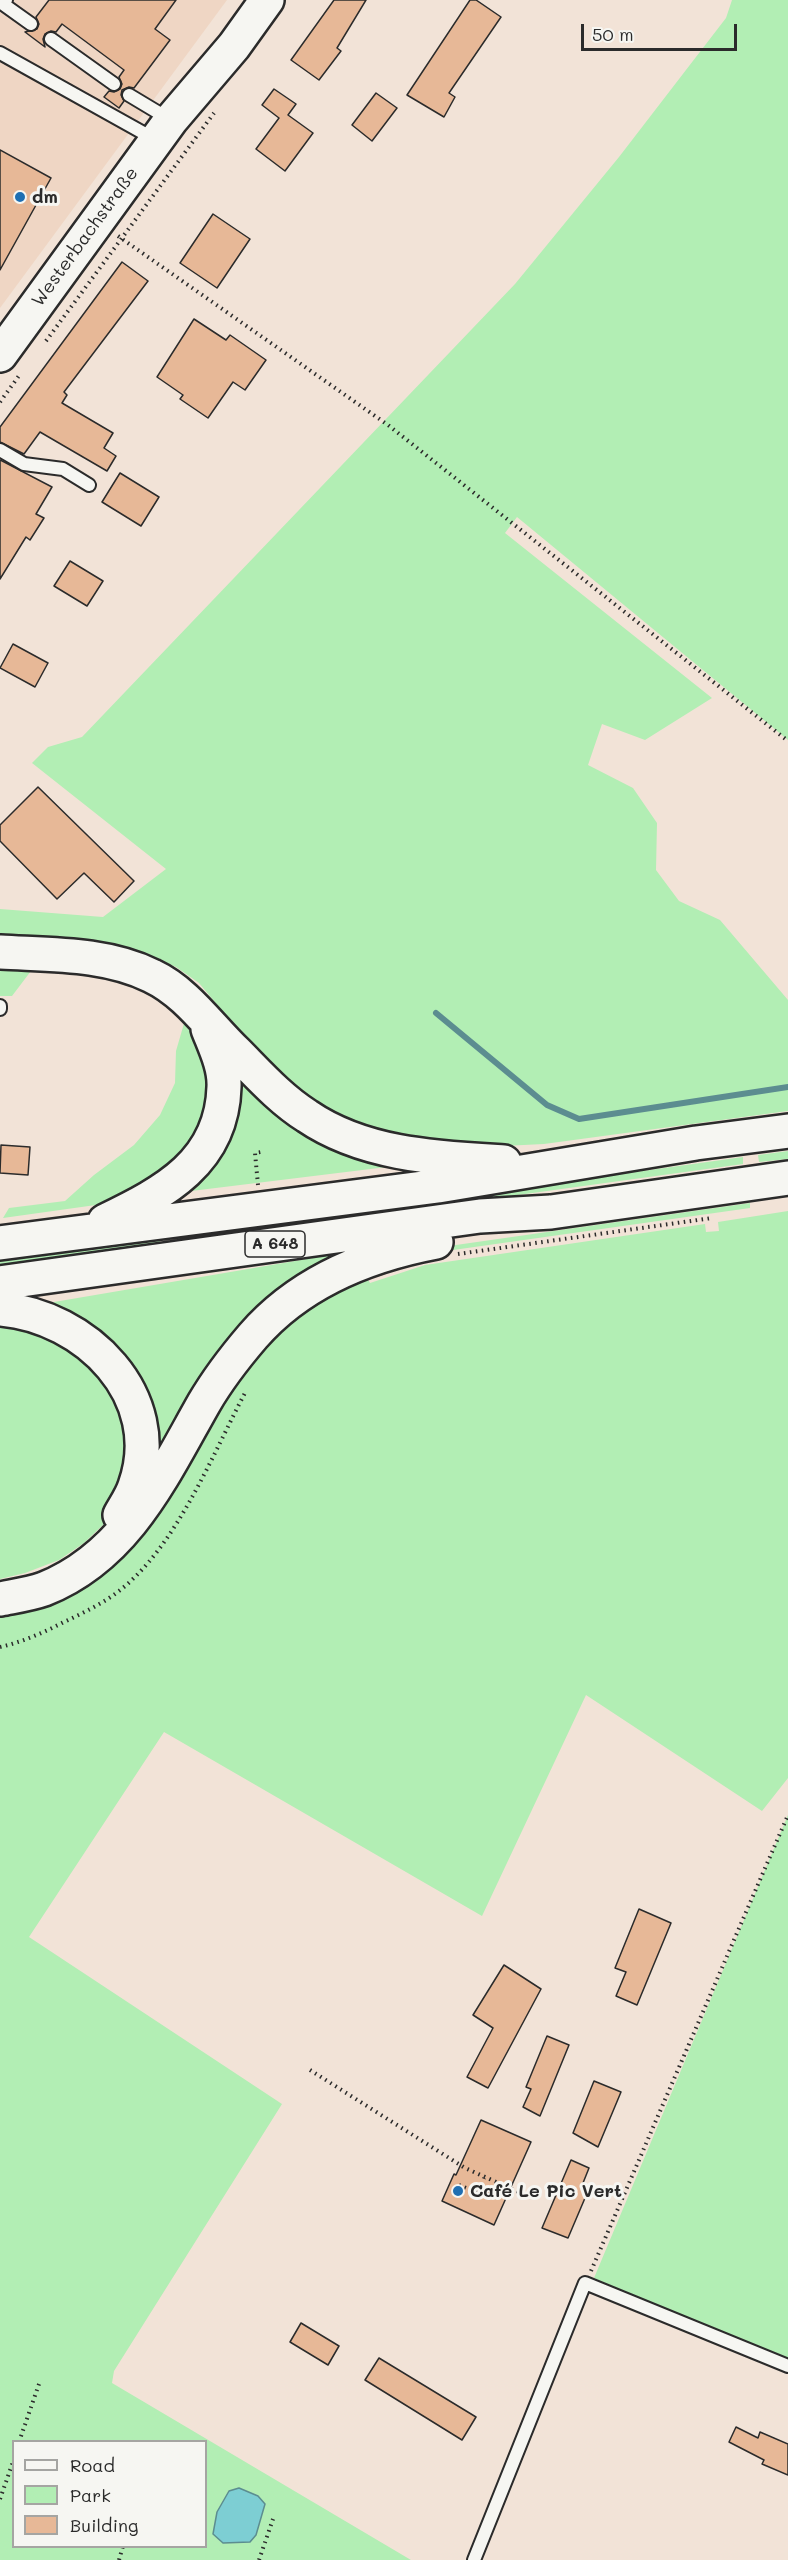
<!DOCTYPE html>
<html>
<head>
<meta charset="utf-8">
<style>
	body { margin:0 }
	#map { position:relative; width:788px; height:2560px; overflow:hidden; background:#f2e3d7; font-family:Mali,sans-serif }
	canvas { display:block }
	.legend { position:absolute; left:12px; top:2440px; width:195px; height:108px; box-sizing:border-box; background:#f6f6f2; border:2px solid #a5a5a2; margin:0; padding:8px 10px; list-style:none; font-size:18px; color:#2b2b2b }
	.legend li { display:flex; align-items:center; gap:12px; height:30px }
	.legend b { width:30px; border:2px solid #a5a5a2 }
	.scale { position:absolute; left:581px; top:24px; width:156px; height:27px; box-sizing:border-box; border:3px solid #2b2b2b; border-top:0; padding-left:8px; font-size:18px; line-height:21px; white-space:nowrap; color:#2b2b2b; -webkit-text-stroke:4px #f6f6f2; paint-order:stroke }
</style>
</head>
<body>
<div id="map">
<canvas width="788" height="2560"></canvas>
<ul class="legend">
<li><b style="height:8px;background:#f6f6f2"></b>Road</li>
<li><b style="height:16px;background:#b2eeb4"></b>Park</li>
<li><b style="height:16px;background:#e7b897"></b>Building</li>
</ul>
<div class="scale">50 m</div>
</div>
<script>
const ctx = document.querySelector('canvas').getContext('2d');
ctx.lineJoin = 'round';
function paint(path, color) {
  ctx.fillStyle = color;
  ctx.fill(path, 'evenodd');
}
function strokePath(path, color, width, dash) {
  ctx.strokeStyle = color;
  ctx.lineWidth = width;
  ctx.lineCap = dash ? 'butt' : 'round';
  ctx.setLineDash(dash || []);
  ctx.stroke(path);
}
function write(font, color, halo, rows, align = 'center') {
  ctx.font = font + ' Mali,sans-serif';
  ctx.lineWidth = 6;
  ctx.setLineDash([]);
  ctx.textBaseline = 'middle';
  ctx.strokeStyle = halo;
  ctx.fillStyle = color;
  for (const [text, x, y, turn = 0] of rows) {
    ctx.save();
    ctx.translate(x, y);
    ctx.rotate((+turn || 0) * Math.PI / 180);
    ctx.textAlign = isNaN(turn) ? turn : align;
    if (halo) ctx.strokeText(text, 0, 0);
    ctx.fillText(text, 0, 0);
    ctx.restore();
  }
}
paint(new Path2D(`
	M 0,0 L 227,0 L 0,308 Z`), '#efd6c4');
paint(new Path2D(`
	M 732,0 L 788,0 L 788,740 L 517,517 L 505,533 L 712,698 L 645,740 L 602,724 L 588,765 L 633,788 L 657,823 L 656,870 L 679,901 L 720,920 L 788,1000 L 788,1111 L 544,1144 L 441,1149 L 344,1123 L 287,1084 L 247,1041 L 199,983 L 176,967 L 146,954 L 114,946 L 0,938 L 0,909 L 103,917 L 166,869 L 32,763 L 48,747 L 82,737 L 515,284 L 619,157 L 726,18 Z
	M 0,965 L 34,967 L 12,996 L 0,996 Z
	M 187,1013 L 212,1068 L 205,1126 L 158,1178 L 110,1203 L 3,1218 L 9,1208 L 65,1201 L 94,1175 L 134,1145 L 160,1115 L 175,1083 L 176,1051 Z
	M 231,1060 L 395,1166 L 175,1193 Z
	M 788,1151 L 788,1159 L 759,1162 L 758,1155 Z
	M 743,1157 L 743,1164 L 177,1242 L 178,1236 Z
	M 750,1203 L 750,1208 L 439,1252 L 376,1270 L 327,1296 L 367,1278 L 370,1283 L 425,1265 L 705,1224 L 706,1232 L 719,1231 L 718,1222 L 788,1211 L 788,1778 L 762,1811 L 586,1695 L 482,1916 L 164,1732 L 29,1937 L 282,2104 L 114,2371 L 112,2383 L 411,2560 L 0,2560 L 0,1608 C 14,1605 31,1604 44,1598 C 129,1563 167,1487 212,1413 C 229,1384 246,1355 271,1332 C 319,1287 371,1265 435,1248 ZM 14,2442 L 206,2442 L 206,2546 L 14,2546 Z
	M 160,1238 L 160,1245 L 0,1266 L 0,1260 Z
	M 342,1253 L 159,1460 L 151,1432 L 52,1307 L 54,1302 Z
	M 0,1320 L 40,1327 L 100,1367 L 129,1429 L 117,1505 L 104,1524 L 84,1543 L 59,1560 L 25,1573 L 0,1579 Z
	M 788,1815 L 788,2364 L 594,2278 Z`), '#b2eeb4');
const water = new Path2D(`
	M 239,2488 L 258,2496 L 265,2504 L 256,2535 L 250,2542 L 223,2543 L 213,2534 L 217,2512 L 229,2491 Z`);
paint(water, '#7dced3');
strokePath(water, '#5c8d90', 1.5);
strokePath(new Path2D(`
	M 436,1013 L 547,1105 L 579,1119 L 788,1087`), '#5c8d90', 6);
const building = new Path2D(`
	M 49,0 L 176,0 L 155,29 L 170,40 L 134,88 L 129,87 L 122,90 L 121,95 L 124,101 L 119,108 L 104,97 L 109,91 L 114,92 L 120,89 L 122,84 L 119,77 L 124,70 L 62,24 L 56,32 L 51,31 L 45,34 L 43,39 L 45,47 L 25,32 L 37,29 L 39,24 L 36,17 Z
	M 334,0 L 366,0 L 337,48 L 341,51 L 319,80 L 291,60 Z
	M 470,0 L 476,0 L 501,17 L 449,93 L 455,97 L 444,117 L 407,95 Z
	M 274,89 L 296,104 L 288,115 L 313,133 L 285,171 L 256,149 L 279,118 L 262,105 Z
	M 376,93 L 397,108 L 372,141 L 352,125 Z
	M 0,150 L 51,178 L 0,270 Z
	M 213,214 L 250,239 L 217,288 L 180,263 Z
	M 122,262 L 148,281 L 64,392 L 67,395 L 62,403 L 113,433 L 104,448 L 116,456 L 107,471 L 40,432 L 24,454 L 0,442 L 0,427 Z
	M 194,319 L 226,340 L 230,335 L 266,360 L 245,390 L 233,382 L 208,418 L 180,399 L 183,395 L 157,377 Z
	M 0,460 L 52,487 L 36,514 L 44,518 L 30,540 L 26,537 L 0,579 Z
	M 120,473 L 159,497 L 141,526 L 102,502 Z
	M 70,561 L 103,581 L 87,606 L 54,586 Z
	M 13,644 L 48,663 L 35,687 L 0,668 Z
	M 38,787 L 134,881 L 114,902 L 84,873 L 57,899 L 0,841 L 0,825 Z
	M 1,1145 L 30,1147 L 28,1175 L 0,1173 Z
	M 639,1909 L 671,1923 L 637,2005 L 616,1996 L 626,1972 L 615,1968 Z
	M 504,1965 L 541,1989 L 488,2088 L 467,2077 L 493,2028 L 473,2015 Z
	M 547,2036 L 569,2045 L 540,2116 L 523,2107 L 531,2089 L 526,2087 Z
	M 594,2081 L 621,2092 L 598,2147 L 573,2133 Z
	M 481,2120 L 531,2142 L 494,2225 L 442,2201 L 454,2174 L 456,2175 Z
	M 571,2160 L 589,2168 L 581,2188 L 588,2191 L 568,2238 L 542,2228 Z
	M 301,2323 L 339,2346 L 328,2365 L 290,2342 Z
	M 379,2358 L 476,2417 L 462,2440 L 365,2380 Z
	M 736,2427 L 758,2438 L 760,2432 L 788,2444 L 788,2475 L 762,2464 L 764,2460 L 729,2442 Z`);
paint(building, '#e7b897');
strokePath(building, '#2b2b2b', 1.5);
const service = new Path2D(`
	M 6,0 L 3,4 L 31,24
	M 51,39 L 114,84
	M 0,53 L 156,140
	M 129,95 L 169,119
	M 0,450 L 24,464 L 63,469 L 89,485
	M 0,1006 L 0,1009
	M 474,2560 L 585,2283 L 788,2366`);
const secondary = new Path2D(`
	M 0,355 L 171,120 L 234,46 L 267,0`);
const motorway = new Path2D(`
	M 0,952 C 50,955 106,953 152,976 C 186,992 209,1026 236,1052 C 258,1074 280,1099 307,1116 C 364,1155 437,1158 504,1162
	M 105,1221 C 165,1192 222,1162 224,1087 C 225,1067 215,1047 208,1029
	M 0,1243 L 438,1186 L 696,1143 L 788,1131
	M 0,1283 L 480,1216 L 551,1212 L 788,1178
	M 0,1309 C 86,1316 167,1396 135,1486 C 132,1496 125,1506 120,1515
	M 0,1599 C 15,1596 30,1594 44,1589 C 127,1556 163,1475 204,1403 C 218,1379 235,1357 253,1336 C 300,1282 367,1255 436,1242`);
strokePath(service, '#2b2b2b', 16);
strokePath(secondary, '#2b2b2b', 38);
strokePath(motorway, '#2b2b2b', 38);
strokePath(new Path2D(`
	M 118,236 L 388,425 L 788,741
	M 46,341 L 214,113
	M 0,402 L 21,373
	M 258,1185 L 255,1153 L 261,1152
	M 458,1254 L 712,1218
	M 0,1647 C 22,1642 43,1633 64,1622 C 83,1613 102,1604 119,1591 C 177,1546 212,1455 246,1391
	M 310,2070 L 465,2168 L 523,2194
	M 459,2185 L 478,2193 L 484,2178
	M 591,2271 L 788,1815
	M 19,2442 L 39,2384
	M 158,2442 L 159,2438
	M 0,2499 L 14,2459
	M 119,2560 L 123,2546
	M 259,2560 L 273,2519`), '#2b2b2b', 4, [1.5, 4.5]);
strokePath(service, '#f6f6f2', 12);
strokePath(secondary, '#f6f6f2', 33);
strokePath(motorway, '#f6f6f2', 33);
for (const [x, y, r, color] of [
	[20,197,6,"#1f6fb2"],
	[458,2191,6,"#1f6fb2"]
]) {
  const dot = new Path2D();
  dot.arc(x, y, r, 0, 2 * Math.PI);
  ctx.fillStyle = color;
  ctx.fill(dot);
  strokePath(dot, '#f6f6f2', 2);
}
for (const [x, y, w] of [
	[275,1244,60]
]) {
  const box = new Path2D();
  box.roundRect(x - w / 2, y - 13, w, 26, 4.5);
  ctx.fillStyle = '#f6f6f2';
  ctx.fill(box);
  strokePath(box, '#2b2b2b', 1.5);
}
write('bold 16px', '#2b2b2b', null, [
	["A 648",275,1244]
]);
write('bold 18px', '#2b2b2b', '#f6f6f2', [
	["dm",32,197],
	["Café Le Pic Vert",470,2191]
], 'left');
write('18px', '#2b2b2b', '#f6f6f2', [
	["Westerbachstraße",85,237,-54]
]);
</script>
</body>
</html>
